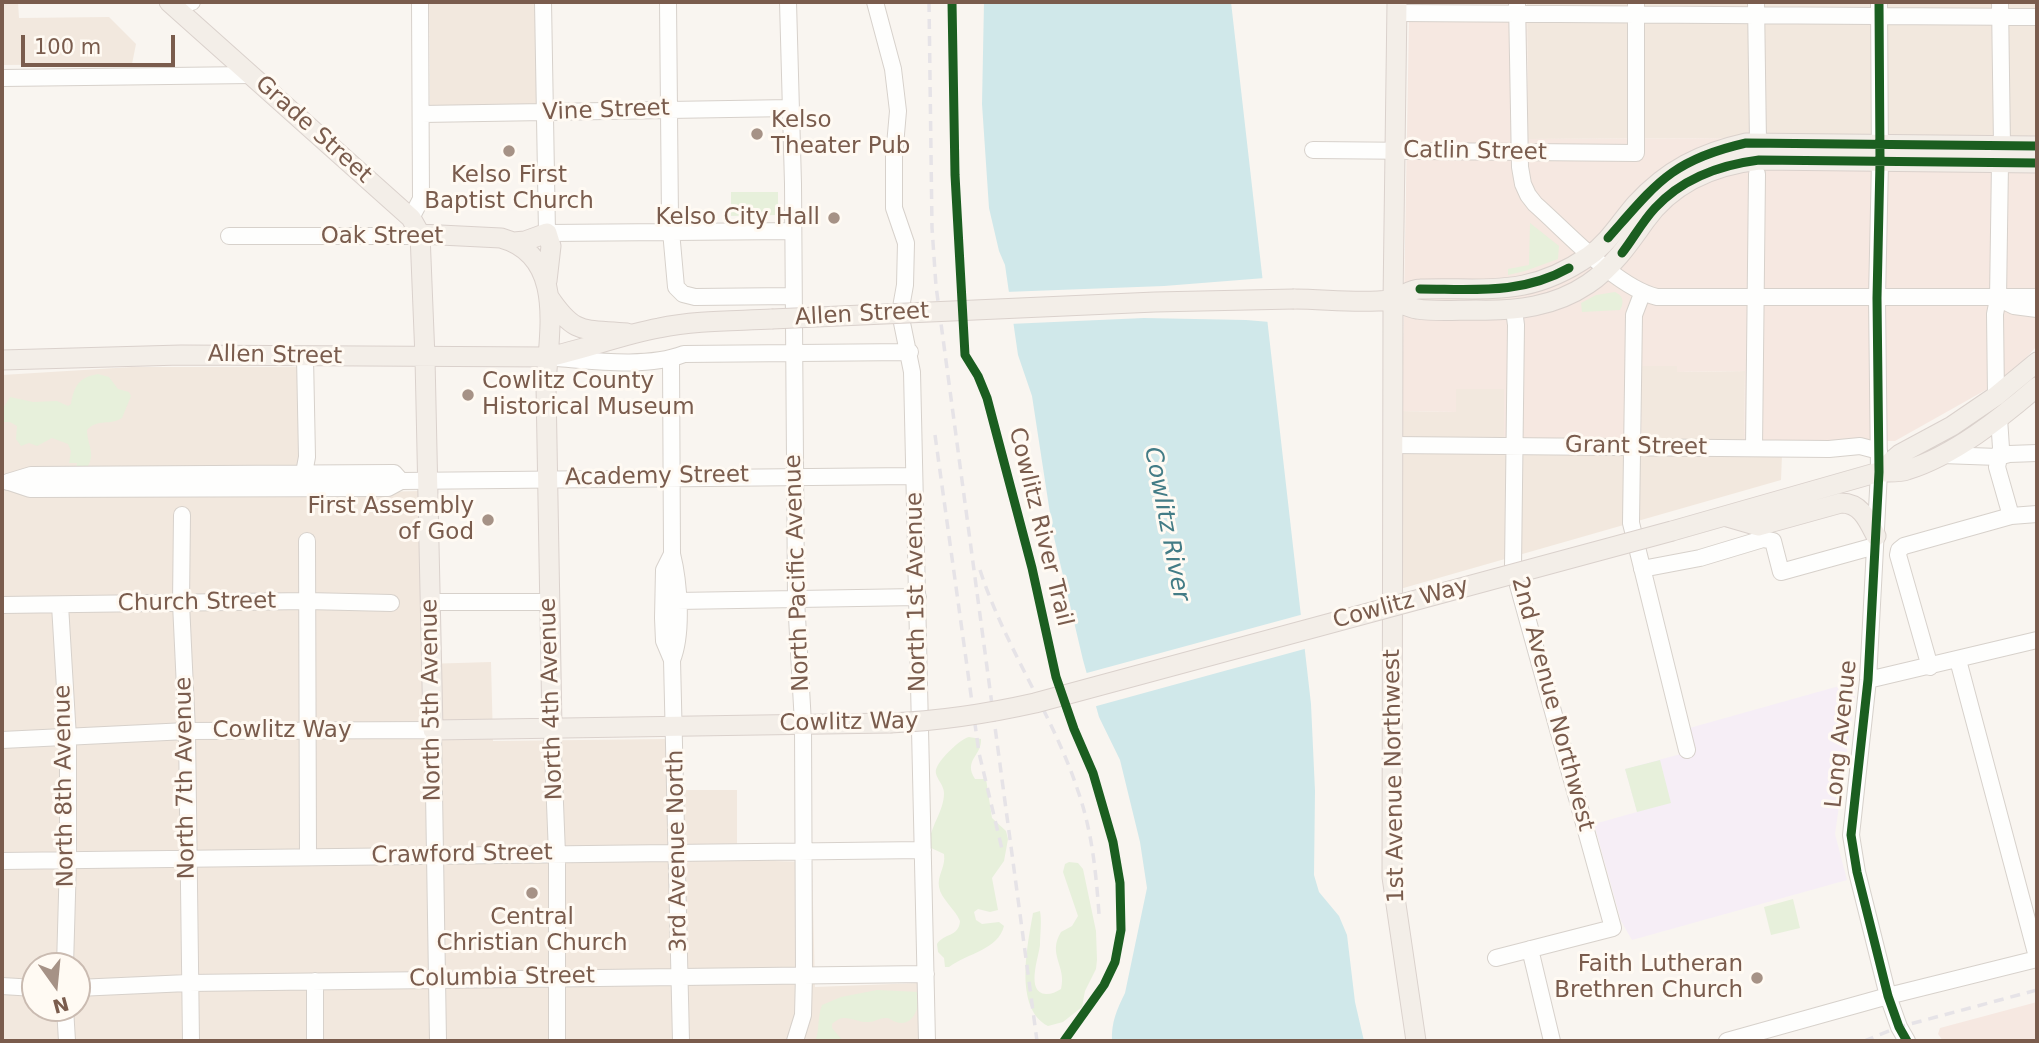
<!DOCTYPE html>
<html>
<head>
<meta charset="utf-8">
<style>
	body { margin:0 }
	#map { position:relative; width:2039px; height:1043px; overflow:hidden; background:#f9f5f0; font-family:"DejaVu Sans",sans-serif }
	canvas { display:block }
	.frame { position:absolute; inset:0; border:4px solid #7a5c4d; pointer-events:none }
	.north { position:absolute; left:21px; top:952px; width:70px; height:70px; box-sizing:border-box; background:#fffaf3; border:2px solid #cabbb1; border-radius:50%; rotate:165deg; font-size:19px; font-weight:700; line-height:28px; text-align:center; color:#7a5c4d }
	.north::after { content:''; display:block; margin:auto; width:24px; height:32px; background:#a69286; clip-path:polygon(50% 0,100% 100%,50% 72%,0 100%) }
	.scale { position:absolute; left:21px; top:35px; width:154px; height:32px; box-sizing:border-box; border:4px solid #7a5c4d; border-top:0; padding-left:9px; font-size:21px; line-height:24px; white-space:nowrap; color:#7a5c4d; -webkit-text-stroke:5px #fffaf3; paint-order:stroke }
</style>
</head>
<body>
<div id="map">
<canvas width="2039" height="1043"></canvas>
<div class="frame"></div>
<div class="north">N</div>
<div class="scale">100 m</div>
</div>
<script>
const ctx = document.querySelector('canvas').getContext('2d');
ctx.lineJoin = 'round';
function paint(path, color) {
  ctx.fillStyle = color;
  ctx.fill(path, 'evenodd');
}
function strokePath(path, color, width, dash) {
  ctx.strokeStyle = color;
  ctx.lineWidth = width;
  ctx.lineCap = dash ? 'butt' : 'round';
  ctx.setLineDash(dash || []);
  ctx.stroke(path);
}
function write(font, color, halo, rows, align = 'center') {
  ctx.font = font + ' "DejaVu Sans",sans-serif';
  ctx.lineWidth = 6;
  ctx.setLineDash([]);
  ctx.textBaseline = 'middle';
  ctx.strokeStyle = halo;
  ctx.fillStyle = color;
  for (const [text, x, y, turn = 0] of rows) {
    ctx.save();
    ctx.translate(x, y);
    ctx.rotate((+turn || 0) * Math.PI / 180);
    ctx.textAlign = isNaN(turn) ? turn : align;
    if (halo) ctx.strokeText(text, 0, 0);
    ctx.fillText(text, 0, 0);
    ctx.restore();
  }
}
paint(new Path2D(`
	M 2,2 L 18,2 L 19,18 L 109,17 L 136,44 L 132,64 L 2,65 Z
	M 429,2 L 537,2 L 539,106 L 430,107 Z
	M 1463,2 L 2037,2 L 2037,137 L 1528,139 L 1527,3 Z
	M 1641,366 L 1677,366 L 1678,372 L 1745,371 L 1744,456 L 1782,455 L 1781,480 L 1400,589 L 1402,411 L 1456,412 L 1456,389 L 1505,389 L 1642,455 Z
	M 132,367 L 298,367 L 300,494 L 420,491 L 425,664 L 491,662 L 493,741 L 669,739 L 672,790 L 737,790 L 737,860 L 812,862 L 815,987 L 918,983 L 919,1041 L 2,1041 L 2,375 ZM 35,966 L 77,966 L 77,1008 L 35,1008 Z`), '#f2e8de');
paint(new Path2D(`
	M 1409,20 L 1527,22 L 1528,139 L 2037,137 L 2037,346 L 2020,364 L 1991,387 L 1895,441 L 1744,441 L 1745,371 L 1677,372 L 1677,366 L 1641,366 L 1642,455 L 1504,453 L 1504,389 L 1456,389 L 1456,412 L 1402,411 Z
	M 2037,1002 L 2037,1041 L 1943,1041 L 1938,1034 L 1940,1028 Z`), '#f6e8e1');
paint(new Path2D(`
	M 1857,681 L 1835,834 L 1847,880 L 1632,940 L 1621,921 L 1594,824 L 1637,812 L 1625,769 L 1692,751 L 1686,729 Z`), '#f6eef6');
paint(new Path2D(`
	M 731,192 L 778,192 L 778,215 L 731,216 Z
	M 1530,223 L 1559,246 L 1558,259 L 1525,271 L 1508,275 L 1508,269 L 1529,265 Z
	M 1615,292 C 1624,296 1624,303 1620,310 L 1582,312 L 1581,303 L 1596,295 Z
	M 98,374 L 109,377 L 118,389 L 129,392 L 131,396 L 122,418 C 110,426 98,418 87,430 C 87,445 97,454 86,469 L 76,468 L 77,463 L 69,463 L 71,451 L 68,444 L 52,438 L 37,446 L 29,443 L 21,446 L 16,439 L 17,426 L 10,422 L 2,422 L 2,410 L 10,397 L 33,402 L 57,401 L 68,406 L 71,404 C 74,386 79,377 98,374 Z
	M 969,737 L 981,739 C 982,756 963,760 975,779 L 986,779 L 992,818 L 1006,831 L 1008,839 L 1004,861 L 992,878 L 998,910 L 990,912 L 978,909 L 974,912 L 976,920 L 982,924 L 999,922 L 1004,926 C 998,950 968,953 949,967 L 945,967 L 944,958 L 938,952 L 937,944 C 944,933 959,937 960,921 C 955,909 941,899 939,887 C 937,875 946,867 944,854 L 929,847 C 929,827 944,812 944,793 C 944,783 932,776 937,767 C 941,758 960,739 969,737 Z
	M 1660,760 L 1671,803 L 1637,812 L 1625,769 Z
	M 1069,862 L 1078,863 L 1083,869 L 1096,931 L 1097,960 L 1096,969 L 1085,991 L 1082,1007 L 1063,1022 L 1048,1026 C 1013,1008 1028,943 1033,913 L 1040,911 C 1042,921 1040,935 1040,945 C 1039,956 1025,993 1046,994 C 1052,994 1056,992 1061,989 C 1067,966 1047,955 1061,932 L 1072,926 L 1078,916 L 1063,872 L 1065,864 Z
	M 1793,899 L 1800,928 L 1771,935 L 1764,907 Z
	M 877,990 L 920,992 C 919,1005 915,1028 896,1022 C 890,1020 891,1018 885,1018 C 880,1018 874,1022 869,1022 C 854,1023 845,1011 832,1024 L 832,1028 L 843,1041 L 815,1041 C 820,1030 817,1017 822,1005 L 841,997 Z`), '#e7f0db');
paint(new Path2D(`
	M 984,2 L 1231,2 L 1311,704 L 1315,791 L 1314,875 L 1319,892 L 1339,916 L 1347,935 L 1355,1002 L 1364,1041 L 1112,1041 C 1111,1023 1117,1009 1125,993 L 1147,888 L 1140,842 L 1120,760 L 1099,717 L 1083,660 L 1053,533 L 1032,396 L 1018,355 L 1005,265 L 999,251 L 989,208 L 982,104 Z`), '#d0e8ea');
paint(new Path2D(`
	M 1265,278 L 1270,322 L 1246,320 L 1144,318 L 1009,324 L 1005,292 L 1164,286 Z
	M 1304,614 L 1308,648 L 1093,707 L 1083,674 Z`), '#f9f5f0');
const minor = new Path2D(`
	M 543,2 L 547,233 L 792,231
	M 668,2 L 670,220 L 676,287 L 683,294 L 695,297 L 792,296
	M 788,2 L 793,184 L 796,599 L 803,724 L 804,975 L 803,1015 L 795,1041
	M 875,2 L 893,69 L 898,111 L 894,157 L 894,208 L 906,243 L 905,285 L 900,313 L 912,372 L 927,1041
	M 1517,2 L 1520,167 L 1523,184 L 1528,195 L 1535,204 C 1568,233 1616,287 1657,297 L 2037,297
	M 1756,2 L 1758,142
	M 1879,2 L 1880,162 L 1877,298 L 1879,472 L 1868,680 L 1851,835 L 1857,872 L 1888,996 L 1899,1027 L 1907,1041
	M 2000,2 L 2002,146
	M 174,6 L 192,2
	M 1398,13 L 2037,17
	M 2,78 L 252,75
	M 422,114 L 791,108
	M 1313,150 L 1636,153 L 1636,2
	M 411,218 L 421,199 L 420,2
	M 229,236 L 406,236 L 420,234
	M 1642,294 L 1634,315 L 1631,523 L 1687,750
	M 2004,301 L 2014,306 L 2037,309
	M 557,358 C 595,361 648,368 684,354 L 910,352
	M 671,359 L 672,554 C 679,582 683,633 672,660
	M 1996,396 L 1995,314 L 1998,299 L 2000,163
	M 1999,418 L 2001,448 L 1997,467 L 2011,516
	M 1393,445 L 1829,449 L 1860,446 L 1879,451
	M 1754,448 L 1757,174
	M 1942,455 L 1998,457 L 2009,454 L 2037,453
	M 304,473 L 307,457 L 305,357
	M 8,482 L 31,475 L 394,473 L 401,481
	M 9,482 L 30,489 L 388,488 L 401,481 L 913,476
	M 182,515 L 181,603 L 187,731 L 191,1041
	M 307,541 L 308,857
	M 672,554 L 664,570 L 663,618 L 664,641 L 672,660 L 681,1041
	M 1642,569 L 1700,558 L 1763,539 L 1773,541 L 1781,572 L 1875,546
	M 677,601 L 918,597
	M 430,602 L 549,602
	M 2,605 L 307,601 L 391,603
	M 60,605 L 68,738 L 68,860 L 65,966
	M 1958,660 L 2037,957
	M 1930,667 L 1898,555 L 1899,550 L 1904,546 L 2011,516 L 2037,514
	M 1868,680 L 2037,640
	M 552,728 L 557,854 L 557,1041
	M 2,740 L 187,731 L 433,730 L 438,1041
	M 2,861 L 923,850
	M 1530,949 L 1552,1041
	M 1496,958 L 1613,928 L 1513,567 L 1516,325 L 1514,310
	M 315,981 L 315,1041
	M 2,986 L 35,988
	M 77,988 L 188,983 L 926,974
	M 65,1008 L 67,1041
	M 1727,1041 L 1888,996 L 2037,959`);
const major = new Path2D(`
	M 169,2 L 411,218 L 420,234 L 425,358 L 433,730 L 890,723
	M 1397,2 L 1393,300 L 1392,877 L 1416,1041
	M 420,234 L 501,238 C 567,256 548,335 546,386 L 552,728
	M 514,242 L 525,241 L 547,233 L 551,246 L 547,281
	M 549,297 C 575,336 584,329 627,333
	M 1294,299 C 1325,299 1359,304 1390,300 C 1401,298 1409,289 1420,289 C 1489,287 1528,298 1589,256 C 1609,242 1621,221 1636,204 C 1667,170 1701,153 1746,143 L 2037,146
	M 1393,300 C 1400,303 1409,308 1417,309 C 1436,312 1457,310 1476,310 C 1516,311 1554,307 1588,284 C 1612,268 1629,244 1645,221 C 1672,183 1714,165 1759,160 L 2037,163
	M 2,360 L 181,355 L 548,357 C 586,349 621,335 659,328 C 696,320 735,321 772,319
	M 1879,472 L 1900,454 L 1952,426 L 1996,396 L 2037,362
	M 1727,517 L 1758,526 L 1841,503 C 1861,503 1868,520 1876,536
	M 1672,531 L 1879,472 C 1888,472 1899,473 1907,470 C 1953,456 2001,418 2037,387`);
strokePath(minor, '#d7d1cb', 18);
strokePath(major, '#dad1cc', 21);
strokePath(minor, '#fefefd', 16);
strokePath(major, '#f3eee8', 19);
strokePath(new Path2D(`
	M 929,2 L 932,228 L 936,286 L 1037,1041
	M 935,435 L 979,753 L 1002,849
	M 980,570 C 1005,647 1053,715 1078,791 C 1092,831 1096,872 1099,914
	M 1864,1041 L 1899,1027 L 2037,990`), '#e6e3e7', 3.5, [10, 7]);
const majorBridge = new Path2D(`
	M 772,319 L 1155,302 L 1294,299
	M 890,723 C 940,721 986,714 1035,703 L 1672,531`);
strokePath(majorBridge, '#dad1cc', 21, []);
strokePath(majorBridge, '#f3eee8', 19);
strokePath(new Path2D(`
	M 952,2 L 955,175 L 965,355 L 978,376 L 987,398 L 1032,568 L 1056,677 L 1074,729 L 1093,773 L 1113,842 L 1120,883 L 1121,930 L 1115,962 L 1104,985 L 1064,1041
	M 1879,2 L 1880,162 L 1877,298 L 1879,472 L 1868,680 L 1851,835 L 1857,872 L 1888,996 L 1899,1027 L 1907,1041
	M 1608,238 C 1656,184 1671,160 1746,143 L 2037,146
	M 1622,253 C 1633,239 1642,222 1655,208 C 1682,179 1719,165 1759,160 L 2037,163
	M 1420,289 C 1473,289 1521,295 1569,268`), '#1b5e20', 9);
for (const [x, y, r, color] of [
	[757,134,7,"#a69286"],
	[509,151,7,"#a69286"],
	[834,218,7,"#a69286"],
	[468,395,7,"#a69286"],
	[488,520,7,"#a69286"],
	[532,893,7,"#a69286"],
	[1757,978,7,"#a69286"]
]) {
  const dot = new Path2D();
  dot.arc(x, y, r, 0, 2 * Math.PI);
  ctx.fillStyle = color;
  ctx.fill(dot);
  strokePath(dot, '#fffaf3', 2.5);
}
write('23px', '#7a5c4d', '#fffaf3', [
	["Vine Street",606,111,-2],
	["Grade Street",313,130,42],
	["Catlin Street",1475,152,1],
	["Oak Street",382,237],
	["Allen Street",862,315,-3],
	["Allen Street",275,356,1],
	["Grant Street",1636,447,1],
	["Academy Street",657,477,-1],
	["Cowlitz River Trail",1040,527,76],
	["North Pacific Avenue",798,573,-92],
	["North 1st Avenue",917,592,-91],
	["Church Street",197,603,-1],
	["Cowlitz Way",1401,604,-15],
	["North 4th Avenue",552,699,-92],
	["North 5th Avenue",432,700,-91],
	["2nd Avenue Northwest",1552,704,75],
	["Cowlitz Way",849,723,-1],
	["Cowlitz Way",282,731],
	["Long Avenue",1842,734,-84],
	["1st Avenue Northwest",1395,776,-91],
	["North 7th Avenue",186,778,-91],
	["North 8th Avenue",65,786,-91],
	["3rd Avenue North",678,851,-91],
	["Crawford Street",462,855,-1],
	["Columbia Street",502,978,-1]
]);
write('23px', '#7a5c4d', '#fffaf3', [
	["Kelso",771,121,"left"],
	["Theater Pub",771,147,"left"],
	["Kelso First",509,176,"center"],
	["Baptist Church",509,202,"center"],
	["Kelso City Hall",820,218],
	["Cowlitz County",482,382,"left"],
	["Historical Museum",482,408,"left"],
	["First Assembly",474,507],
	["of God",474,533],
	["Central",532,918,"center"],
	["Christian Church",532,944,"center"],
	["Faith Lutheran",1743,965],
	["Brethren Church",1743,991]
], 'right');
write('italic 24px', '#437c86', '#fffaf3', [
	["Cowlitz River",1166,524,79]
]);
</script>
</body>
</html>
